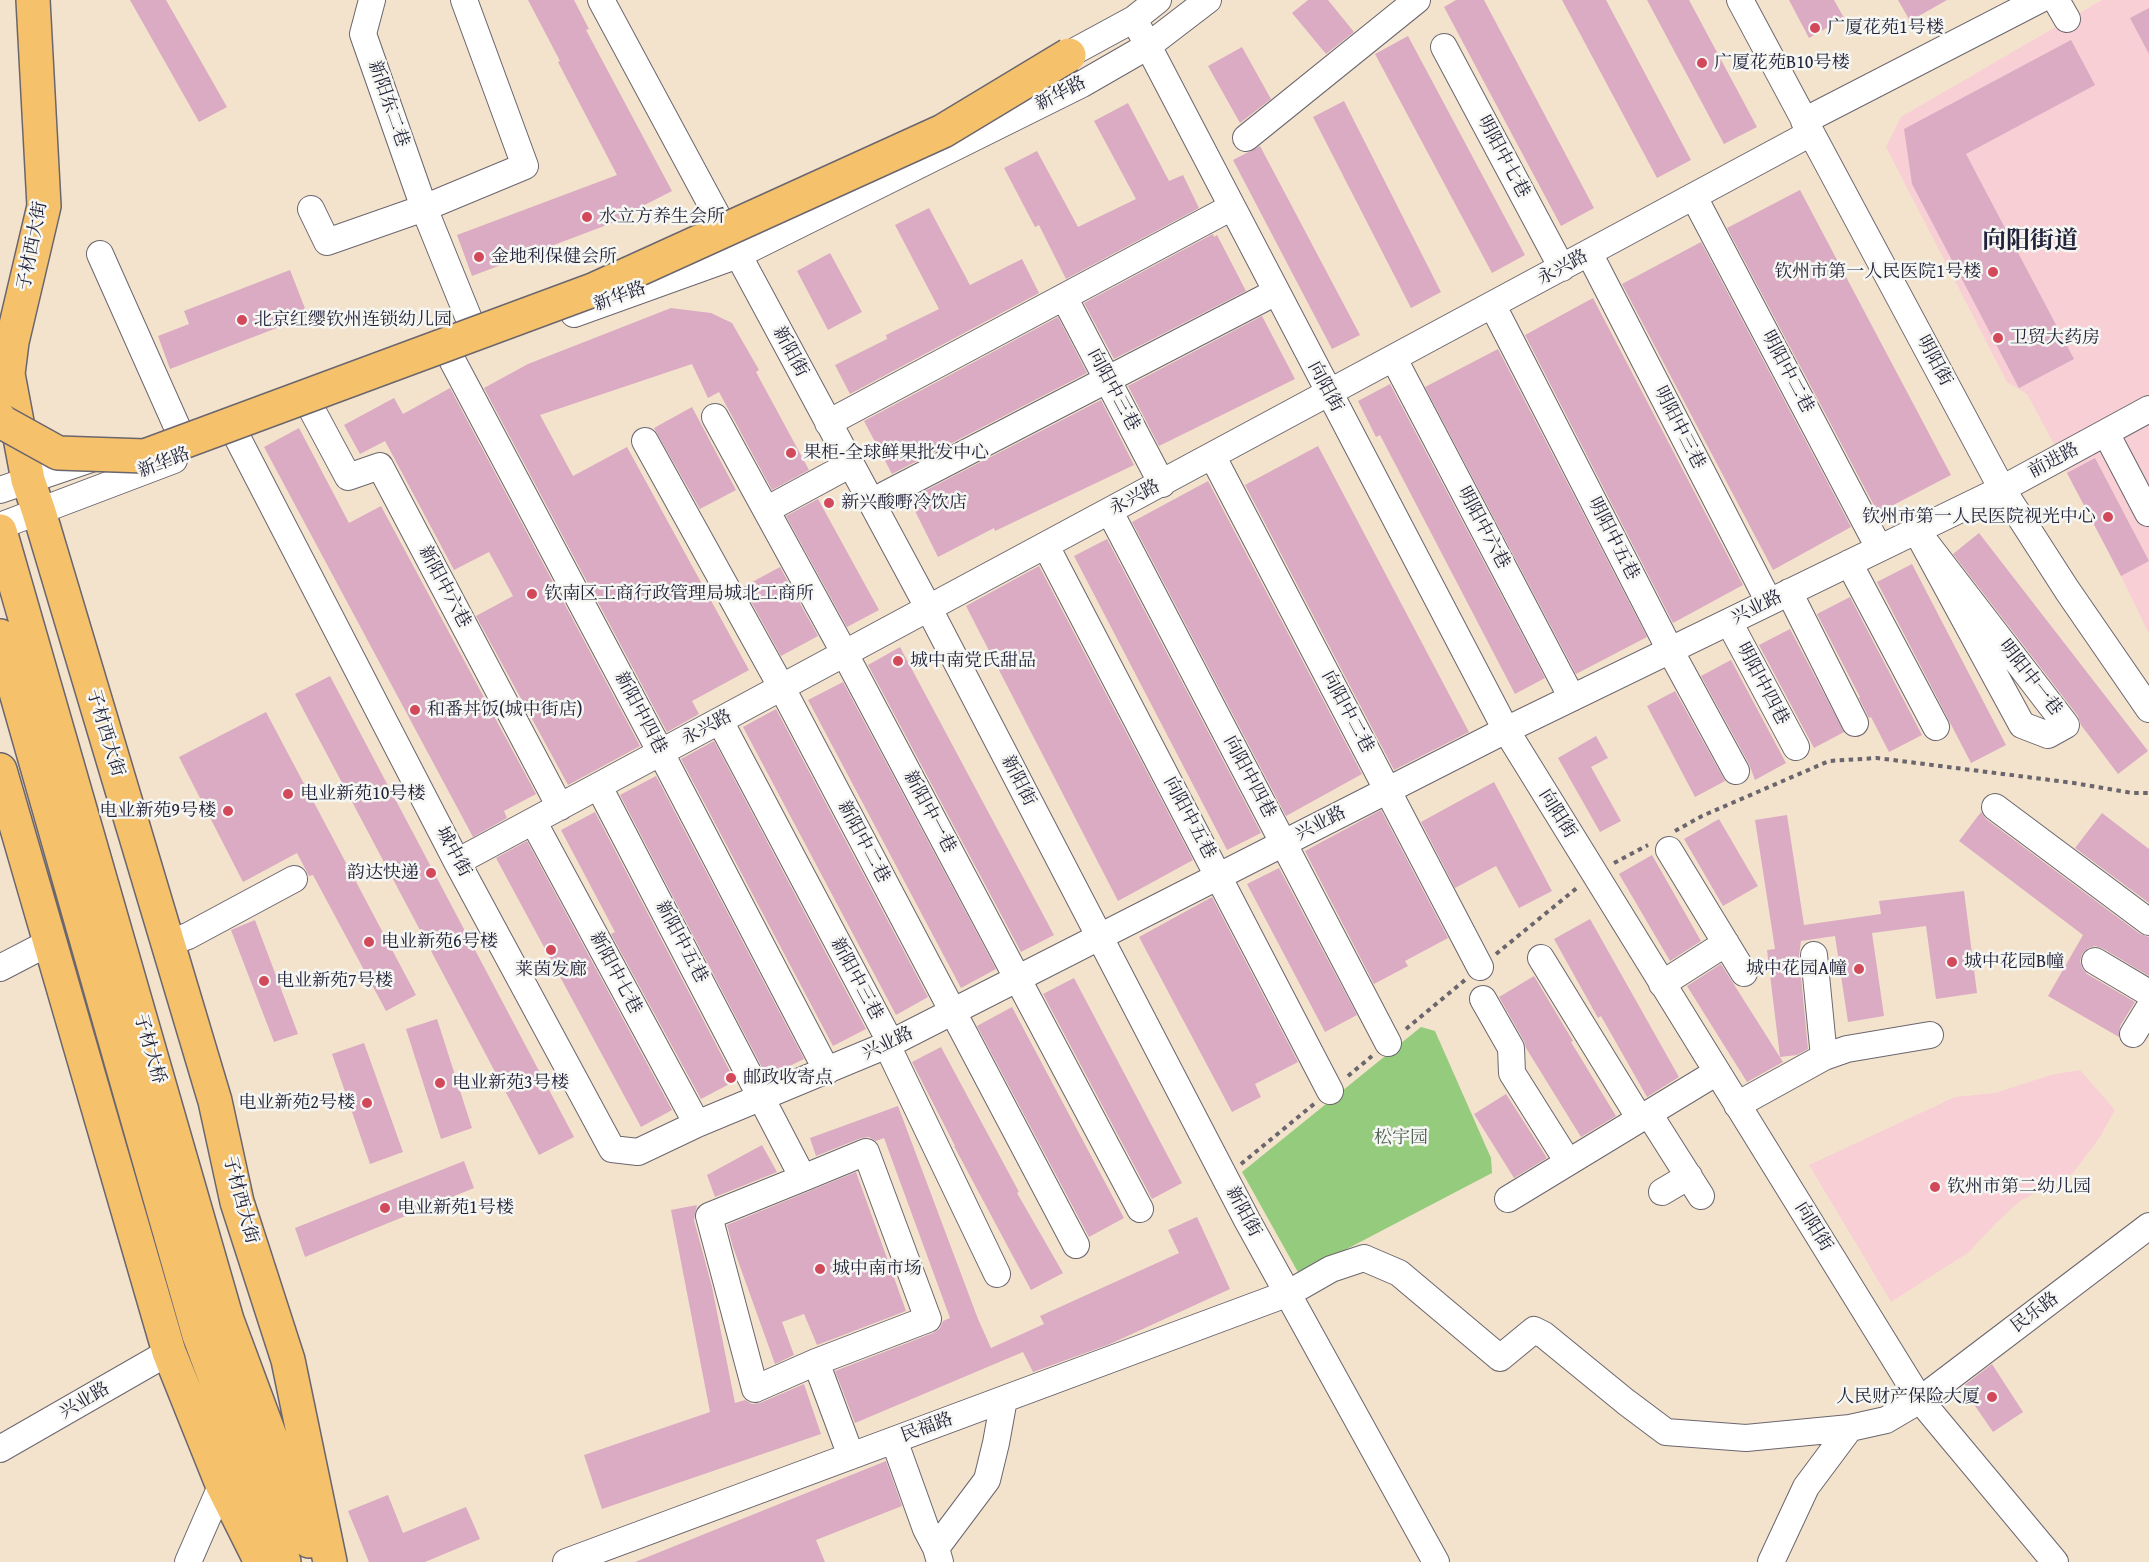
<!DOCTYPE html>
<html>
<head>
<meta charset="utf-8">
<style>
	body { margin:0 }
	canvas { display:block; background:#f3e3cc }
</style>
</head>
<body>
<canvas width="2149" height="1562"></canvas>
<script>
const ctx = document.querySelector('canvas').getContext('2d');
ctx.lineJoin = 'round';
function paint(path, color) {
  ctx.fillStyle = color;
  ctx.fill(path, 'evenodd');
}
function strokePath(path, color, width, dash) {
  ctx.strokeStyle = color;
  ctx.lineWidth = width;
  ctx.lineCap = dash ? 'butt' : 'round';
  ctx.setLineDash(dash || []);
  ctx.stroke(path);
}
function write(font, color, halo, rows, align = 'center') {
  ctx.font = font + ' "Gentium Book Plus","Noto Serif SC",serif';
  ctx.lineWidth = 5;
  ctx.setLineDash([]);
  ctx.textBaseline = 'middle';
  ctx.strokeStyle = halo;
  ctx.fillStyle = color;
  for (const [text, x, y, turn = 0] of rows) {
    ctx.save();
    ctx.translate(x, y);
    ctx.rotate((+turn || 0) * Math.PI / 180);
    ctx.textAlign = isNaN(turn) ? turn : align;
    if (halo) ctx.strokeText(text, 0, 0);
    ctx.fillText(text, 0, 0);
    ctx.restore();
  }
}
paint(new Path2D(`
	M 2102,0 L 2149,0 L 2149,634 L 2121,576 L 2067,473 L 2061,457 L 2027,394 L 2007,382 L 1886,147 L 1901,117 Z
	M 2080,1070 L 2115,1110 L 2100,1137 L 2073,1173 L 2020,1201 L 1995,1224 L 1969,1252 L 1891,1302 L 1809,1165 L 1955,1097 L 1995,1093 L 2051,1075 Z`), '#f7cfd5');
paint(new Path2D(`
	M 1421,1027 L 1435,1031 L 1491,1158 L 1492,1173 L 1299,1274 L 1242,1172 Z`), '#95cb7d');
paint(new Path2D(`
	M 130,0 L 166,0 L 227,107 L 199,122 Z
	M 528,0 L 574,0 L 589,29 L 586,30 L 672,191 L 627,214 L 628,217 L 472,276 L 457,235 L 617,175 L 558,62 L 560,61 Z
	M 1308,0 L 1328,0 L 1354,32 L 1326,54 L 1292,13 Z
	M 1456,0 L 1484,0 L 1594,208 L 1561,226 L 1444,7 Z
	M 1562,0 L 1606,0 L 1691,160 L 1657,178 Z
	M 1647,0 L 1689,0 L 1757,127 L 1724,144 Z
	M 1789,0 L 1834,0 L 1844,18 L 1809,38 Z
	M 1898,0 L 1947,0 L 1910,21 Z
	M 2149,8 L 2149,54 L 2130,18 Z
	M 1408,36 L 1525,255 L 1492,273 L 1375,54 Z
	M 2071,40 L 2095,85 L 1966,154 L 2074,359 L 2019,388 L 1912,184 L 1904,129 Z
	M 1242,47 L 1271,99 L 1240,123 L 1208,66 Z
	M 1344,101 L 1441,292 L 1411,308 L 1313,117 Z
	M 1128,103 L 1169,181 L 1183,175 L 1199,208 L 1066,279 L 1039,225 L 1035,227 L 1004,168 L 1037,151 L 1078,227 L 1136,199 L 1094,121 Z
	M 1260,146 L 1360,335 L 1332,349 L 1233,160 Z
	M 1800,190 L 1951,475 L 1878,513 L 1727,228 Z
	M 929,208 L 970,285 L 1022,259 L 1039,293 L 850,394 L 835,365 L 887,339 L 886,335 L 939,309 L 895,225 Z
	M 1213,234 L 1214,237 L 1217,235 L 1246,291 L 1114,359 L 1084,303 Z
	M 1701,242 L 1851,527 L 1773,570 L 1622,284 Z
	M 830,253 L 862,312 L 828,330 L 797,271 Z
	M 290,270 L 308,316 L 170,369 L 158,336 L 189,324 L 184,311 Z
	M 1593,298 L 1743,585 L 1673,623 L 1525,335 Z
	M 671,308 L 711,313 L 732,323 L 759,370 L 756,372 L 809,470 L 772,490 L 719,392 L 708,398 L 692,364 L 540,415 L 573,476 L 627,447 L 749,670 L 692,701 L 699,714 L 667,732 L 484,388 L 528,364 Z
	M 1262,316 L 1295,379 L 1159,446 L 1128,386 Z
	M 1058,317 L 1087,373 L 892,474 L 864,421 Z
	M 1498,349 L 1647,637 L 1576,674 L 1425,387 Z
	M 1390,384 L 1545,678 L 1515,694 L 1380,435 L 1376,437 L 1358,401 Z
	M 450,388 L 640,746 L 568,785 L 476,616 L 513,596 L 489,552 L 454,570 L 385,441 L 360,454 L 344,425 L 394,398 L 403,414 Z
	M 1101,400 L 1134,465 L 995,531 L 994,528 L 938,557 L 909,499 Z
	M 692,407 L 736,490 L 700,509 L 654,428 Z
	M 299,428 L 349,523 L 381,506 L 536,794 L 504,811 L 507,818 L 473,837 L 264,447 Z
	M 1318,446 L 1469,732 L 1394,770 L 1245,485 Z
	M 2095,458 L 2149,561 L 2121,576 L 2067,473 Z
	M 1208,481 L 1362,774 L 1286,816 L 1132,522 Z
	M 818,499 L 879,610 L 847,627 L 786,516 Z
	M 1979,533 L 2148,751 L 2118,774 L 2081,725 L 2078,716 L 1953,554 Z
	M 1107,539 L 1259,829 L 1261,833 L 1227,850 L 1074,556 Z
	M 1912,564 L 2006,745 L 1971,763 L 1877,582 Z
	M 1039,566 L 1193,860 L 1118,901 L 966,606 Z
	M 780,567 L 818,636 L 781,656 L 743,587 Z
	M 1850,597 L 1922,735 L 1889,752 L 1871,717 L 1869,718 L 1859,698 L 1860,697 L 1817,614 Z
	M 1790,629 L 1844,732 L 1814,748 L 1759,645 Z
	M 900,647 L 1054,935 L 1021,952 L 868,665 Z
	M 1731,660 L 1786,763 L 1755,780 L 1749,764 L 1701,676 Z
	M 330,676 L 574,1137 L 539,1155 L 295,694 Z
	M 843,682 L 996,969 L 961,988 L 808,700 Z
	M 1675,691 L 1725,781 L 1695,797 L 1647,706 Z
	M 776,709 L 928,997 L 896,1015 L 743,727 Z
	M 266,712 L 416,995 L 386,1011 L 313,875 L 309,876 L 297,853 L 243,882 L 179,757 Z
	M 1596,736 L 1608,758 L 1591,767 L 1621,821 L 1600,832 L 1558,758 Z
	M 714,741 L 866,1029 L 833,1046 L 681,759 Z
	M 656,776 L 804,1059 L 767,1077 L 620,795 Z
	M 1494,782 L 1552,891 L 1519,908 L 1496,866 L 1455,888 L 1421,822 Z
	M 1381,810 L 1448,938 L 1405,961 L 1408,966 L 1374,984 L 1305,851 Z
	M 595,812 L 735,1081 L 701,1099 L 611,934 L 615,932 L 561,830 Z
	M 1981,812 L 1986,819 L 2140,934 L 2149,937 L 2149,976 L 2102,948 L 2095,946 L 2088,948 L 2082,954 L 2080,961 L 2082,968 L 2087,974 L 2135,1002 L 2120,1026 L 2119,1037 L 2048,996 L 2083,935 L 1959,841 Z
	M 2102,813 L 2149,849 L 2149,903 L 2075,848 Z
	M 1787,815 L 1804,925 L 1881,914 L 1879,901 L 1964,891 L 1977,993 L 1936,999 L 1926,926 L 1872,933 L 1884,1016 L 1848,1022 L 1835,936 L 1801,941 L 1799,956 L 1808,1049 L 1797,1055 L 1780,1057 L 1767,950 L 1775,949 L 1755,820 Z
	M 1719,819 L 1758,886 L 1723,906 L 1684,839 Z
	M 527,841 L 672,1110 L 641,1127 L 496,858 Z
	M 1652,855 L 1701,941 L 1670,961 L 1619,874 Z
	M 1279,868 L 1357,1015 L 1325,1032 L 1247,884 Z
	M 1212,897 L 1298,1062 L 1255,1084 L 1261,1097 L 1232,1112 L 1139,937 Z
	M 1590,919 L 1679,1077 L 1647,1097 L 1601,1016 L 1598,1018 L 1554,939 Z
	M 255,920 L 298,1034 L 274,1042 L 231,930 Z
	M 1721,964 L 1783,1062 L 1747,1082 L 1687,986 Z
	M 1534,976 L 1573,1041 L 1571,1042 L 1616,1116 L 1581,1137 L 1526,1048 L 1524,1041 L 1499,997 Z
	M 1074,978 L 1182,1183 L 1152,1199 L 1043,994 Z
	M 1012,1007 L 1124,1218 L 1089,1237 L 977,1026 Z
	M 437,1019 L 472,1128 L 441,1139 L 406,1029 Z
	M 364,1043 L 403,1152 L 370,1164 L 332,1054 Z
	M 941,1047 L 1019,1192 L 1017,1193 L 1063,1273 L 1031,1290 L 954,1146 L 955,1146 L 912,1062 Z
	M 1506,1094 L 1547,1158 L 1514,1178 L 1474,1114 Z
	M 898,1106 L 978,1319 L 991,1348 L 1044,1324 L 1040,1316 L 1179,1253 L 1168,1230 L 1197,1217 L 1230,1289 L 1110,1344 L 1033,1372 L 1023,1352 L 855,1423 L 835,1371 L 933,1333 L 940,1328 L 943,1321 L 950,1318 L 884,1138 L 876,1141 L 869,1137 L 861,1138 L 816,1156 L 810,1138 Z
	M 762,1145 L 777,1172 L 715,1197 L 707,1175 Z
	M 464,1161 L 474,1188 L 305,1257 L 295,1228 Z
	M 856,1172 L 906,1311 L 817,1345 L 804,1314 L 782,1322 L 794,1355 L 775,1364 L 733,1247 L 727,1225 Z
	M 697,1205 L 694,1220 L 712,1287 L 735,1403 L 745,1400 L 752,1404 L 760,1403 L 804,1384 L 821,1434 L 602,1509 L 584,1455 L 710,1412 L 671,1210 Z
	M 1992,1364 L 2023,1412 L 1993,1432 L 1962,1387 Z
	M 886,1461 L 902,1506 L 816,1540 L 825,1562 L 635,1562 Z
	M 388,1495 L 403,1533 L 466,1507 L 480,1539 L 425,1562 L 369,1562 L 348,1511 Z`), '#daabc3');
const minor = new Path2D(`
	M 372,0 L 363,34 L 424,208 L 469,319
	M 601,0 L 929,609 L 1247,1220 L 1436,1562
	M 1740,0 L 2002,489 L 2067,590 L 2149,709
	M 2056,0 L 2067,19
	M 1134,19 L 1506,730 L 1920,1400 L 2055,1562
	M 1444,47 L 1562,268
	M 1053,63 L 1134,19 L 1158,0
	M 1804,121 L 2039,0
	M 1246,138 L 1417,0
	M 1694,197 L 1879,548
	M 311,209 L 327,242 L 424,208 L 525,166 L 464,0
	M 1589,253 L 1769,602
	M 100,254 L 178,429
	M 1064,297 L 1162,484
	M 1493,306 L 1670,650 L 1736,771
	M 574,314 L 738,255 L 1082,84 L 1148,46 L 1208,0
	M 451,358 L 661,753 L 827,1071
	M 1394,359 L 1572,698
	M 311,408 L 348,477 L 380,466 L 560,807
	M 715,417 L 845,654 L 1140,1209
	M 828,423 L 1232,207
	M 2106,433 L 2148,513 L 2149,512
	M 236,435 L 457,862 L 612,1149 L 638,1152 L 697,1124 L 887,1045 L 1506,730 L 2002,489 L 2149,409
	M 645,441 L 782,688 L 1076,1245
	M 1213,457 L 1480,967
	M 0,490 L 91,459
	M 871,502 L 1276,292
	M 766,510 L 851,464
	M 1110,512 L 1388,1043
	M 0,526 L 174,460
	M 1916,530 L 2066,725 L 2048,735 L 2022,725 Z
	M 1046,546 L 1330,1091
	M 1849,563 L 1936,727
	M 1789,592 L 1855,723
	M 1729,622 L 1796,747
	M 720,721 L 886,1034 L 887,1045 L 997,1274
	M 599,787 L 803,1178 L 866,1152 L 928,1319 L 816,1362 L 851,1456
	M 1995,807 L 2149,922
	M 533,821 L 697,1124
	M 1669,850 L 1744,973
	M 457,862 L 1811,133
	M 168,943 L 188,936 L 294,879
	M 1814,955 L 1824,1057
	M 1541,958 L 1640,1119
	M 2095,961 L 2149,993
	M 0,968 L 50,942
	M 1662,984 L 1726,943
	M 1483,999 L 1511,1048 L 1512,1073 L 1568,1162
	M 2133,1034 L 2149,1008
	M 1737,1105 L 1824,1057 L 1847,1049 L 1930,1035
	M 1649,1114 L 1701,1196
	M 803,1178 L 709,1216 L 755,1389 L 816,1362
	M 1662,1192 L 1689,1176
	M 1508,1199 L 1717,1072
	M 894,1440 L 926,1529 L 936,1548 L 940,1562
	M 0,1449 L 169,1352
	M 936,1548 L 987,1480 L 996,1443 L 1004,1399
	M 188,1562 L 222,1484
	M 566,1562 L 1289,1293 L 1331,1269 L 1364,1258 L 1399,1273 L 1500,1358 L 1534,1330 L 1544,1335 L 1626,1402 L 1666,1432 L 1746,1438 L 1850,1428 L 1886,1420 L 1920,1400 L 2149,1226
	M 1771,1562 L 1806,1487 L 1850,1428`);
const major = new Path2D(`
	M 33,0 L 44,206 L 12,342 L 8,374 L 28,480 L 39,512 L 215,1101 L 237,1202 L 288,1360 L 330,1562
	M 0,531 L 227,1320 L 309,1541
	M 0,636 L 199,1335 L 284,1562
	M 0,770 L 169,1352 L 222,1484 L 261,1562`);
strokePath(minor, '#6b666e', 28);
strokePath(major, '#6b666e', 36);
strokePath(new Path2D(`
	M 1675,831 L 1702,816 L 1829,761 L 1877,758 L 2074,783 L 2132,793 L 2149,793
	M 1614,863 L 1648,845
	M 1496,954 L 1578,887
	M 1406,1029 L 1465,980
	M 1348,1076 L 1372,1056
	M 1241,1164 L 1314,1104`), '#6b666e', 4, [4.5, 4.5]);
strokePath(minor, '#fff', 26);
strokePath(major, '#f5c16b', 33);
const majorBridge = new Path2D(`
	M 0,419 L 2,422 L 58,453 L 145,456 L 593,290 L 943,131 L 1069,55`);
strokePath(majorBridge, '#6b666e', 36, []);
strokePath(majorBridge, '#f5c16b', 33);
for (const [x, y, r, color] of [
	[1815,28,6,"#d1495b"],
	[1702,63,6,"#d1495b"],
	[587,217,6,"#d1495b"],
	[479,257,6,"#d1495b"],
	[1993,272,6,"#d1495b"],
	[242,320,6,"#d1495b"],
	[1998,338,6,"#d1495b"],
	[791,453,6,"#d1495b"],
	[829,503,6,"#d1495b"],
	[2108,517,6,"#d1495b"],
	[532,594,6,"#d1495b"],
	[898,661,6,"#d1495b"],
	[415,710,6,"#d1495b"],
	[288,794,6,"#d1495b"],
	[228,811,6,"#d1495b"],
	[431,873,6,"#d1495b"],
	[369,942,6,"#d1495b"],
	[551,950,6,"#d1495b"],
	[1952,962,6,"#d1495b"],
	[1859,969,6,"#d1495b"],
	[264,981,6,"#d1495b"],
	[731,1078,6,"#d1495b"],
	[440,1083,6,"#d1495b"],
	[367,1103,6,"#d1495b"],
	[1935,1187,6,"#d1495b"],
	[385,1208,6,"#d1495b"],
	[820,1269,6,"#d1495b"],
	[1992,1397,6,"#d1495b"]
]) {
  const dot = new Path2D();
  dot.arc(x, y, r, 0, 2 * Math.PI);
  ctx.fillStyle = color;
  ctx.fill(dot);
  strokePath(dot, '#f6f6f2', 2);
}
write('18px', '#22223b', '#f6f6f2', [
	["广厦花苑1号楼",1827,28],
	["广厦花苑B10号楼",1714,63],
	["水立方养生会所",599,217],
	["金地利保健会所",491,257],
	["钦州市第一人民医院1号楼",1981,272,"right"],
	["北京红缨钦州连锁幼儿园",254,320],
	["卫贸大药房",2010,338],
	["果柜-全球鲜果批发中心",803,453],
	["新兴酸嘢冷饮店",841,503],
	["钦州市第一人民医院视光中心",2096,517,"right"],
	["钦南区工商行政管理局城北工商所",544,594],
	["城中南党氏甜品",910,661],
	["和番丼饭(城中街店)",427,710],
	["电业新苑10号楼",300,794],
	["电业新苑9号楼",216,811,"right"],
	["韵达快递",419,873,"right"],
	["电业新苑6号楼",381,942],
	["城中花园B幢",1964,962],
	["城中花园A幢",1847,969,"right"],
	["莱茵发廊",551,970,"center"],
	["电业新苑7号楼",276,981],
	["邮政收寄点",743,1078],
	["电业新苑3号楼",452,1083],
	["电业新苑2号楼",355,1103,"right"],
	["钦州市第二幼儿园",1947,1187],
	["电业新苑1号楼",397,1208],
	["城中南市场",832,1269],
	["人民财产保险大厦",1980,1397,"right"]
], 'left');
write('18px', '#22223b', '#f6f6f2', [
	["新华路",1061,94,-27],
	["新阳东二巷",388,104,71],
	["明阳中七巷",1503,157,62],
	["子材西大街",33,246,-79],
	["永兴路",1563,268,-28],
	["新华路",620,297,-20],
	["新阳街",790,352,62],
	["明阳街",1934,361,62],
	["明阳中二巷",1787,372,62],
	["向阳街",1325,387,62],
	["向阳中三巷",1113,390,62],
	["明阳中三巷",1679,428,63],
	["前进路",2054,461,-28],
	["新华路",164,463,-21],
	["永兴路",1135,498,-28],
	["明阳中六巷",1483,528,62],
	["明阳中五巷",1613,539,63],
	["新阳中六巷",444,587,62],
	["兴业路",1757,608,-26],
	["明阳中一巷",2030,678,52],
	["明阳中四巷",1762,684,62],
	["向阳中二巷",1347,712,62],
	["新阳中四巷",640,713,62],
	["永兴路",707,728,-28],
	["子材西大街",105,733,73],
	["向阳中四巷",1249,777,62],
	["新阳街",1018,781,63],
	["新阳中一巷",929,812,62],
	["向阳街",1557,814,58],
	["向阳中五巷",1189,818,62],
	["兴业路",1321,824,-27],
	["新阳中二巷",863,842,62],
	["城中街",453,852,62],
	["新阳中五巷",681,942,62],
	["新阳中七巷",615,973,62],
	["新阳中三巷",856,979,62],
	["兴业路",888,1044,-25],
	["子材大桥",149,1049,74],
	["子材西大街",240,1200,75],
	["新阳街",1243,1212,62],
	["向阳街",1813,1227,58],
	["民乐路",2035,1313,-37],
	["兴业路",85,1401,-30],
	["民福路",927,1428,-20]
]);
write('18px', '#4a5d52', '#f6f6f2', [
	["松宇园",1401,1138]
]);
write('bold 24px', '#22223b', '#f6f6f2', [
	["向阳街道",2030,242]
]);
</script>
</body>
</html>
